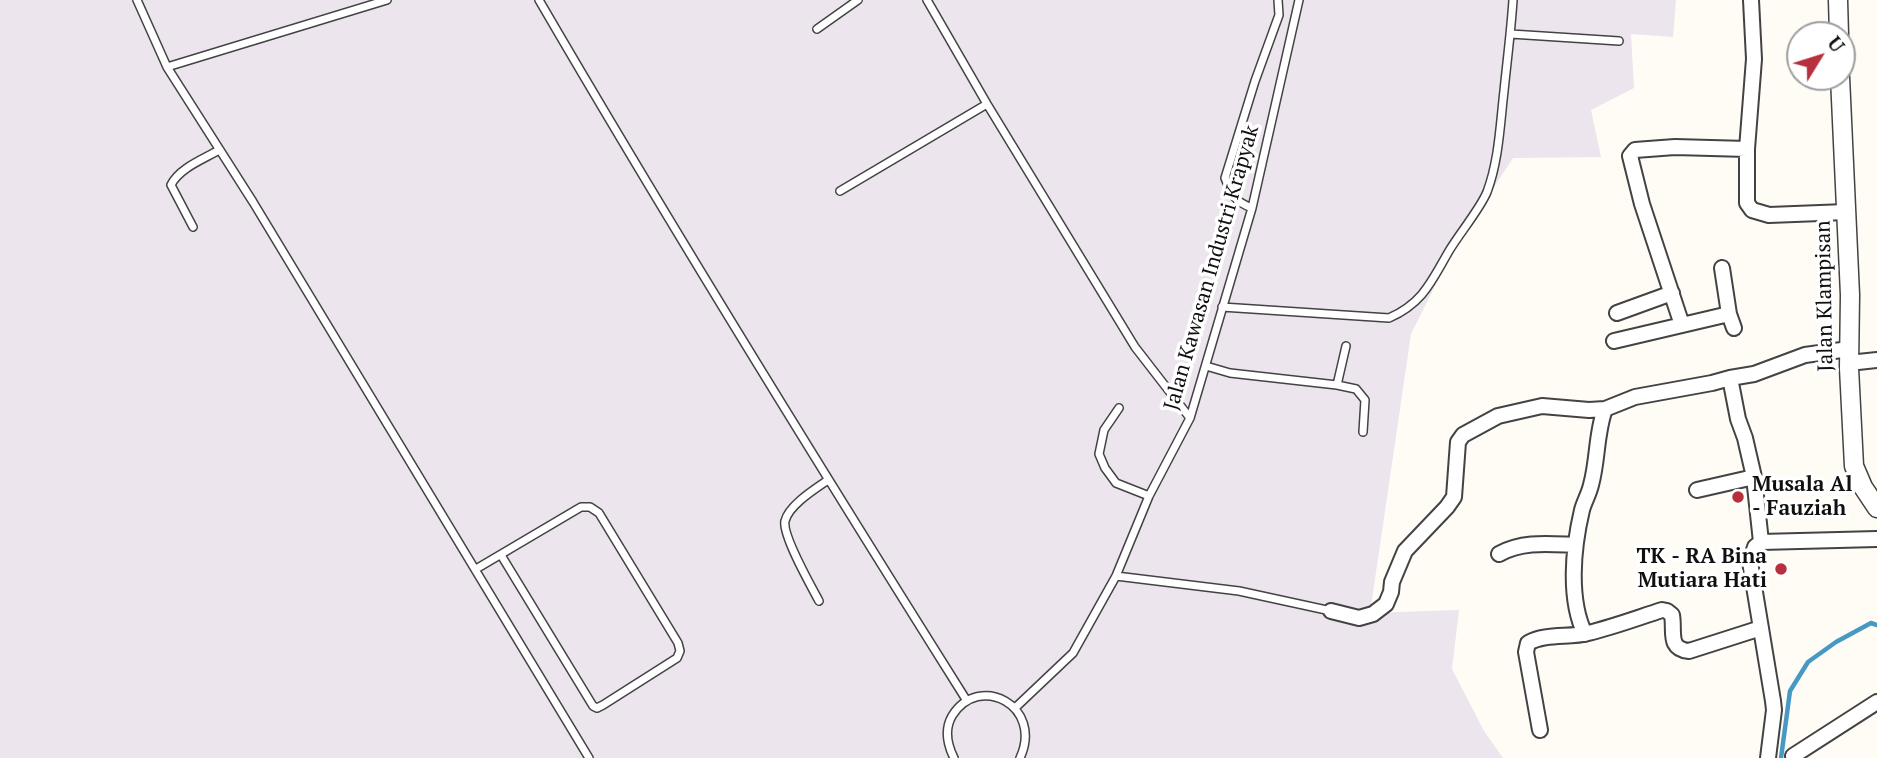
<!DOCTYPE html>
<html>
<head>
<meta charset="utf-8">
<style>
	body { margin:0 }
	#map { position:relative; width:1877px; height:758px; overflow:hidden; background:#fefcf4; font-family:"PT Serif",serif }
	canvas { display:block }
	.north { position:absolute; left:1786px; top:21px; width:70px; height:70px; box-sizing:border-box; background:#fff; border:2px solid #9f9f9f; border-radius:50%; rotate:52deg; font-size:19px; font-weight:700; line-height:28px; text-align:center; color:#101010 }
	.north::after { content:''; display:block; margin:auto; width:24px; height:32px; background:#b7303e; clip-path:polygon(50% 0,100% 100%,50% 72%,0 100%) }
</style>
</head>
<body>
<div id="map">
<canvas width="1877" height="758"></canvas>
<div class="north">U</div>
</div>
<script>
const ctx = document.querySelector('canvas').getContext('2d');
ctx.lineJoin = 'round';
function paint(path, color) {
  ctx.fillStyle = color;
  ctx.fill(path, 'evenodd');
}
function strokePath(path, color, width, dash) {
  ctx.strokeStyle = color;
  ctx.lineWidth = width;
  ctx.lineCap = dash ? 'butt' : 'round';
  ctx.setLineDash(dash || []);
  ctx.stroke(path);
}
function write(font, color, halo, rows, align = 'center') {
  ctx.font = font + ' "PT Serif",serif';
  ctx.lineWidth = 7;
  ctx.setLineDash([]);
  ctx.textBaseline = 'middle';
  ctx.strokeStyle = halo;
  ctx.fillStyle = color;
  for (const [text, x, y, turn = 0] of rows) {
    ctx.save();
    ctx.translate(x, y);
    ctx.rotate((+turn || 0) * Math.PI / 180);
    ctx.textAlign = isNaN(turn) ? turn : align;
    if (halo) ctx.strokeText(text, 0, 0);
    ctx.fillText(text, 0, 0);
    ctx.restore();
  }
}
paint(new Path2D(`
	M 0,0 L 1676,0 L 1673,37 L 1631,34 L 1634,88 L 1591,110 L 1601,157 L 1513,158 L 1453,250 L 1411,334 L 1370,613 L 1459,610 L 1452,669 L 1484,731 L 1503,758 L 0,758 Z`), '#ece5ed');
strokePath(new Path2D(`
	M 1781,758 L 1790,691 L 1808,662 L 1836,642 L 1871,623 L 1877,625`), '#4799c5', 4.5);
const service = new Path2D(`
	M 137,0 L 167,67 L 253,202 L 589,758
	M 539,0 C 677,237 821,469 967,701
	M 927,0 L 987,104 L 1135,347 L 1190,418
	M 817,29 L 858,0
	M 1511,34 L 1619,41
	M 167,67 L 387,0
	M 840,191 L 987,104
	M 1252,208 C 1234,201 1232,195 1225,178 L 1255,81 L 1279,15 L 1278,0
	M 193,227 L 171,185 C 179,168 204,159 219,150
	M 1222,307 L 1389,318 C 1423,303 1431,282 1449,251 C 1459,234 1480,209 1487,192 C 1499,160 1500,125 1504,91 C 1507,61 1511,31 1513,0
	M 1206,366 L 1230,373 L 1337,385 L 1356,389 L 1365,400 L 1363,432
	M 1337,385 L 1346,346
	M 1119,408 L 1104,430 L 1099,454 L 1105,468 L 1116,483 L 1149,496
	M 476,569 L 581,507 L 590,507 L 599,513 L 678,643 L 680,651 L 677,658 L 603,705 L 597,708 L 593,706 L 501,555
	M 1116,576 L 1239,591 L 1331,611
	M 819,601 C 811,586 782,535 785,521 C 789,505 815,489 828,480
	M 1015,708 L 1073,653 L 1116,576 L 1149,496 L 1190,418 L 1252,208 L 1299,0
	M 954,758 C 947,744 944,730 952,716 C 979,672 1044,706 1020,758`);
const minor = new Path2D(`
	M 1751,0 L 1754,59 L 1747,149 L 1747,203 L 1752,210 L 1769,215 L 1846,212
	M 1722,268 L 1729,314 L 1734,328
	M 1617,313 L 1672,293
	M 1682,325 L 1642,204 L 1630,156 L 1635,150 L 1675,147 L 1747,149
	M 1614,341 L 1729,314
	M 1849,363 L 1877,360
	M 1730,378 L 1738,419 L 1745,438 L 1754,477 L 1761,542
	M 1697,490 L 1754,477
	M 1499,554 C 1523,541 1548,544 1575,545
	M 1331,611 L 1359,618 L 1373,614 L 1386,604 L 1391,592 L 1392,582 L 1405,551 L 1447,507 L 1454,497 L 1458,442 L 1463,435 L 1498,416 L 1542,406 L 1589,410 L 1605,409 L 1635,397 L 1712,383 L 1730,378 L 1754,374 L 1805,355 L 1849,349
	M 1585,634 C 1568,599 1573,548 1582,510 C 1584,502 1589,494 1591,485 C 1598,460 1596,433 1605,409
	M 1540,730 L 1526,652 L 1528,643 C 1546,633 1569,638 1588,633 C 1613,627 1637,618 1662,610 L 1667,611 L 1672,615 C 1675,631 1667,649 1689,651 L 1761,628
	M 1793,756 L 1877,702
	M 1768,758 L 1774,710 L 1773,701 L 1750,562 L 1755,547 L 1761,542 L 1877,539`);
const tertiary = new Path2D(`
	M 1838,0 L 1839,35
	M 1840,77 L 1850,295 L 1849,368 L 1854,466 L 1863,487 L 1877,508`);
strokePath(service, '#434343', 10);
strokePath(minor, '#434343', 18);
strokePath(tertiary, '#434343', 21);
strokePath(service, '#fff', 7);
strokePath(minor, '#fff', 14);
strokePath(tertiary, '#fff', 18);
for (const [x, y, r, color] of [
	[1738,497,7,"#b7303e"],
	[1781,569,7,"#b7303e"]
]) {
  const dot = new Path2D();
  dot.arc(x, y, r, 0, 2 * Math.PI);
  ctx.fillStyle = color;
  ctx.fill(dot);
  strokePath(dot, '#fff', 2.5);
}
write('21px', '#101010', '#fff', [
	["Jalan Kawasan Industri Krapyak",1212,268,-74],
	["Jalan Klampisan",1825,296,-91]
]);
write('bold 21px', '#101010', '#fff', [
	["Musala Al",1752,485],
	["- Fauziah",1752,509],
	["TK - RA Bina",1767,557,"right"],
	["Mutiara Hati",1767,581,"right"]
], 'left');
</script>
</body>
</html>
